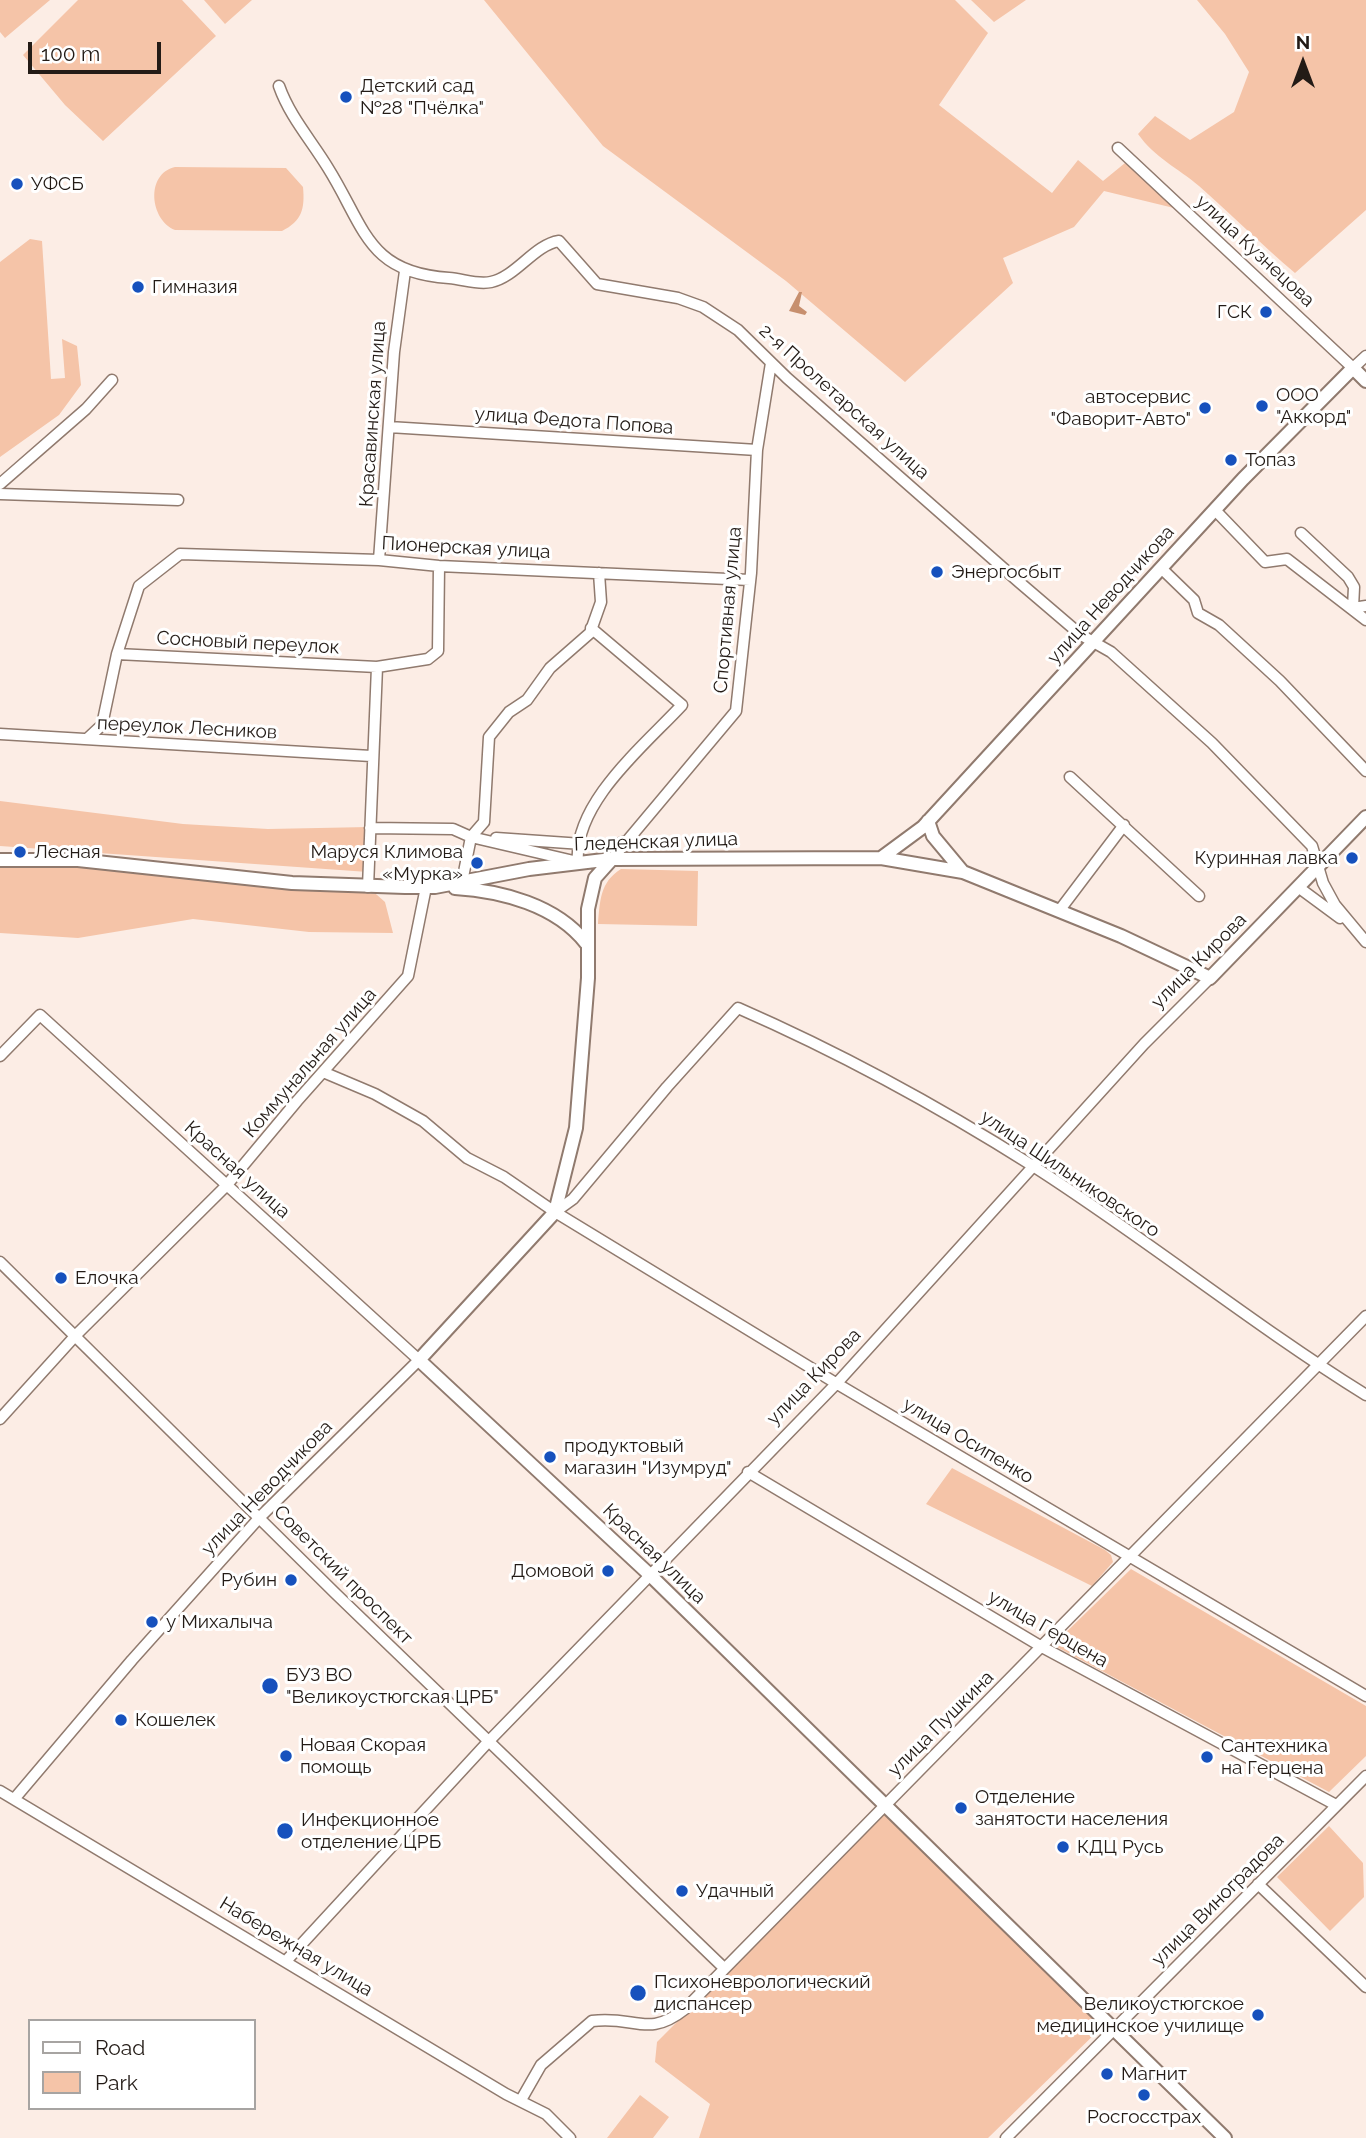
<!DOCTYPE html>
<html>
<head>
<meta charset="utf-8">
<style>
	body { margin:0 }
	#map { position:relative; width:1366px; height:2138px; overflow:hidden; background:#fcede5; font-family:Raleway,sans-serif }
	canvas { display:block }
	.legend { position:absolute; left:28px; top:2019px; width:228px; height:91px; box-sizing:border-box; background:#fff; border:2px solid #a7a4a2; margin:0; padding:9px 12px; list-style:none; font-size:21px; color:#231b16 }
	.legend li { display:flex; align-items:center; gap:14px; height:35px }
	.legend b { width:35px; border:2px solid #a7a4a2 }
	.north { position:absolute; left:1268px; top:28px; width:70px; height:70px; -webkit-text-stroke:5px #fff; paint-order:stroke; rotate:0deg; font-size:19px; font-weight:700; line-height:28px; text-align:center; color:#231b16 }
	.north::after { content:''; display:block; margin:auto; width:24px; height:32px; background:#231b16; clip-path:polygon(50% 0,100% 100%,50% 72%,0 100%) }
	.scale { position:absolute; left:28px; top:42px; width:133px; height:32px; box-sizing:border-box; border:4px solid #231b16; border-top:0; padding-left:9px; font-size:21px; line-height:24px; white-space:nowrap; color:#231b16; -webkit-text-stroke:5px #fff; paint-order:stroke }
</style>
</head>
<body>
<div id="map">
<canvas width="1366" height="2138"></canvas>
<ul class="legend">
<li><b style="height:9px;background:#fff"></b>Road</li>
<li><b style="height:19px;background:#f5c4a8"></b>Park</li>
</ul>
<div class="north">N</div>
<div class="scale">100 m</div>
</div>
<script>
const ctx = document.querySelector('canvas').getContext('2d');
ctx.lineJoin = 'round';
function paint(path, color) {
  ctx.fillStyle = color;
  ctx.fill(path, 'evenodd');
}
function strokePath(path, color, width, dash) {
  ctx.strokeStyle = color;
  ctx.lineWidth = width;
  ctx.lineCap = dash ? 'butt' : 'round';
  ctx.setLineDash(dash || []);
  ctx.stroke(path);
}
function write(font, color, halo, rows, align = 'center') {
  ctx.font = font + ' Raleway,sans-serif';
  ctx.lineWidth = 6;
  ctx.setLineDash([]);
  ctx.textBaseline = 'middle';
  ctx.strokeStyle = halo;
  ctx.fillStyle = color;
  for (const [text, x, y, turn = 0] of rows) {
    ctx.save();
    ctx.translate(x, y);
    ctx.rotate((+turn || 0) * Math.PI / 180);
    ctx.textAlign = isNaN(turn) ? turn : align;
    if (halo) ctx.strokeText(text, 0, 0);
    ctx.fillText(text, 0, 0);
    ctx.restore();
  }
}
paint(new Path2D(`
	M 0,0 L 50,0 L 5,38 L 0,32 Z
	M 78,0 L 182,0 L 216,36 L 103,141 L 65,105 L 23,55 Z
	M 204,0 L 252,0 L 225,24 Z
	M 484,0 L 955,0 L 988,33 L 939,105 L 1052,193 L 1078,160 L 1103,181 L 1125,163 L 1178,209 L 1104,191 L 1074,227 L 1003,258 L 1013,283 L 905,382 L 786,281 L 603,146 Z
	M 971,0 L 1026,0 L 994,22 Z
	M 1197,0 L 1366,0 L 1366,210 L 1295,273 C 1262,245 1232,215 1199,186 C 1178,168 1155,158 1138,134 L 1155,116 L 1190,140 L 1234,112 L 1249,72 L 1225,34 Z
	M 175,167 L 286,168 L 303,187 C 305,209 302,221 282,231 L 175,230 C 150,220 145,174 175,167 Z
	M 30,239 L 42,241 L 51,379 L 65,378 L 62,339 L 77,346 L 81,385 L 59,415 L 0,457 L 0,262 Z
	M 0,801 L 183,824 L 268,829 L 369,827 L 368,872 L 0,846 Z
	M 36,860 L 368,887 L 385,902 L 393,933 L 309,932 L 193,919 L 78,938 L 0,933 L 0,861 Z
	M 621,869 L 698,871 L 697,926 L 598,924 C 600,901 600,882 621,869 Z
	M 952,1468 L 1105,1550 L 1111,1555 L 1113,1562 L 1092,1586 L 926,1504 Z
	M 1131,1569 L 1366,1706 L 1366,1756 L 1329,1792 L 1053,1645 Z
	M 884,1814 L 1102,2027 L 988,2138 L 699,2138 L 710,2104 L 655,2062 L 657,2042 Z
	M 1329,1826 L 1363,1863 L 1364,1897 L 1330,1931 L 1277,1877 Z
	M 640,2095 L 669,2117 L 653,2138 L 607,2138 Z`), '#f5c4a8');
paint(new Path2D(`
	M 799,292 L 802,292 L 799,306 L 807,312 L 805,315 L 789,311 Z`), '#c78f6e');
const minor = new Path2D(`
	M 279,86 C 290,117 311,140 328,168 C 365,227 367,273 449,278 C 463,279 477,285 491,282 C 516,277 534,245 559,241 L 597,284 L 678,298 L 703,307 L 738,330 L 787,378 L 1019,582 L 1081,635 L 1111,652 L 1212,743 L 1312,846 L 1323,883 L 1335,905 L 1366,942
	M 1118,148 L 1353,368 L 1366,356
	M 389,427 L 757,450
	M 0,484 L 86,409 L 112,380
	M 0,494 L 178,500
	M 1215,510 L 1265,562 L 1287,559 L 1366,620
	M 1301,533 L 1348,577 L 1354,587 L 1353,608 L 1366,606
	M 379,560 L 394,352 L 405,271
	M 1161,568 L 1194,600 L 1198,613 L 1219,625 L 1280,681 L 1366,771
	M 117,654 L 377,667
	M 0,734 L 371,756
	M 87,739 L 102,725 L 117,654 L 139,586 L 180,554 L 379,560 L 439,566 L 750,580
	M 1070,777 L 1199,896
	M 370,828 L 453,829 L 471,837 L 578,862 C 573,803 645,745 682,705 L 591,628
	M 496,838 L 611,846 L 630,840
	M 612,859 L 736,711 L 751,573 L 757,450 L 771,363
	M 462,882 L 471,837 L 484,822 L 489,737 L 509,712 L 527,700 L 550,668 L 590,633 L 601,602 L 599,573
	M 368,887 L 377,667 L 428,659 L 438,651 L 439,566
	M 1298,887 L 1340,918
	M 1059,911 L 1124,825
	M 0,1056 L 40,1015 L 419,1360 L 260,1517 L 132,1660 L 15,1798
	M 323,1072 L 375,1094 L 423,1121 L 467,1158 L 504,1177 L 555,1212 L 834,1382 L 1366,1696
	M 555,1212 L 573,1199 L 667,1087 L 738,1008 C 841,1053 938,1106 1033,1166 C 1147,1239 1252,1324 1366,1395
	M 0,1262 L 336,1594 L 724,1968
	M 0,1419 L 76,1335 L 226,1186 L 297,1101 L 408,976 L 426,887
	M 748,1472 L 1042,1647 L 1336,1805
	M 0,1791 L 506,2094 L 546,2114 L 570,2138
	M 1258,1884 L 1366,1987
	M 286,1961 L 488,1742 L 837,1383 L 1144,1044 L 1210,978
	M 521,2100 L 541,2065 L 592,2021 C 635,2015 647,2039 685,2009 L 1366,1316
	M 1006,2138 L 1366,1776`);
const major = new Path2D(`
	M 928,821 L 933,836 L 963,872
	M 881,858 L 923,827 L 1243,479 L 1353,368 L 1366,381
	M 612,859 L 595,878 L 588,909 L 588,978 L 576,1128 L 555,1212 L 419,1360 L 650,1575 L 1225,2138
	M 0,860 L 78,860 L 292,883 L 405,887 L 435,887 L 529,869 L 612,859 L 881,858 L 963,872 L 1121,936 L 1210,978 L 1366,817
	M 455,888 C 502,891 556,905 586,943`);
strokePath(minor, '#907a6e', 13);
strokePath(major, '#907a6e', 16);
strokePath(minor, '#fff', 10);
strokePath(major, '#fff', 12);
for (const [x, y, r, color] of [
	[346,97,7,"#1651bd"],
	[17,184,7,"#1651bd"],
	[138,287,7,"#1651bd"],
	[1266,312,7,"#1651bd"],
	[1262,406,7,"#1651bd"],
	[1205,408,7,"#1651bd"],
	[1231,460,7,"#1651bd"],
	[937,572,7,"#1651bd"],
	[20,852,7,"#1651bd"],
	[1352,858,7,"#1651bd"],
	[477,863,7,"#1651bd"],
	[61,1278,7,"#1651bd"],
	[550,1457,7,"#1651bd"],
	[608,1571,7,"#1651bd"],
	[291,1580,7,"#1651bd"],
	[152,1622,7,"#1651bd"],
	[270,1686,9,"#1651bd"],
	[121,1720,7,"#1651bd"],
	[286,1756,7,"#1651bd"],
	[1207,1757,7,"#1651bd"],
	[961,1808,7,"#1651bd"],
	[285,1831,9,"#1651bd"],
	[1063,1847,7,"#1651bd"],
	[682,1891,7,"#1651bd"],
	[638,1993,9,"#1651bd"],
	[1258,2015,7,"#1651bd"],
	[1107,2074,7,"#1651bd"],
	[1144,2095,7,"#1651bd"]
]) {
  const dot = new Path2D();
  dot.arc(x, y, r, 0, 2 * Math.PI);
  ctx.fillStyle = color;
  ctx.fill(dot);
  strokePath(dot, '#fff', 2.5);
}
write('19px', '#231b16', '#fff', [
	["Детский сад",360,86],
	["№28 \"Пчёлка\"",360,108],
	["УФСБ",31,184],
	["Гимназия",152,287],
	["ГСК",1252,312,"right"],
	["ООО",1276,395],
	["\"Аккорд\"",1276,417],
	["автосервис",1191,397,"right"],
	["\"Фаворит-Авто\"",1191,419,"right"],
	["Топаз",1245,460],
	["Энергосбыт",951,572],
	["Лесная",34,852],
	["Маруся Климова",463,852,"right"],
	["«Мурка»",463,874,"right"],
	["Куринная лавка",1338,858,"right"],
	["Елочка",75,1278],
	["продуктовый",564,1446],
	["магазин \"Изумруд\"",564,1468],
	["Домовой",594,1571,"right"],
	["Рубин",277,1580,"right"],
	["у Михалыча",166,1622],
	["БУЗ ВО",286,1675],
	["\"Великоустюгская ЦРБ\"",286,1697],
	["Кошелек",135,1720],
	["Новая Скорая",300,1745],
	["помощь",300,1767],
	["Сантехника",1221,1746],
	["на Герцена",1221,1768],
	["Отделение",975,1797],
	["занятости населения",975,1819],
	["Инфекционное",301,1820],
	["отделение ЦРБ",301,1842],
	["КДЦ Русь",1077,1847],
	["Удачный",696,1891],
	["Психоневрологический",654,1982],
	["диспансер",654,2004],
	["Великоустюгское",1244,2004,"right"],
	["медицинское училище",1244,2026,"right"],
	["Магнит",1121,2074],
	["Росгосстрах",1144,2117,"center"]
], 'left');
write('19px', '#231b16', '#fff', [
	["улица Кузнецова",1255,251,43],
	["2-я Пролетарская улица",844,402,42],
	["Красавинская улица",373,414,-86],
	["улица Федота Попова",574,421,4],
	["Пионерская улица",466,548,3],
	["улица Неводчикова",1111,595,-48],
	["Спортивная улица",728,610,-85],
	["Сосновый переулок",248,643,3],
	["переулок Лесников",187,728,3],
	["Гледенская улица",656,842,-2],
	["улица Кирова",1199,961,-45],
	["Коммунальная улица",310,1063,-49],
	["Красная улица",237,1170,42],
	["улица Шильниковского",1070,1174,34],
	["улица Кирова",814,1377,-46],
	["улица Осипенко",968,1441,31],
	["улица Неводчикова",267,1488,-46],
	["Красная улица",654,1554,44],
	["Советский проспект",343,1575,45],
	["улица Герцена",1048,1629,30],
	["улица Пушкина",941,1724,-45],
	["улица Виноградова",1218,1900,-45],
	["Набережная улица",296,1947,31]
]);
</script>
</body>
</html>
